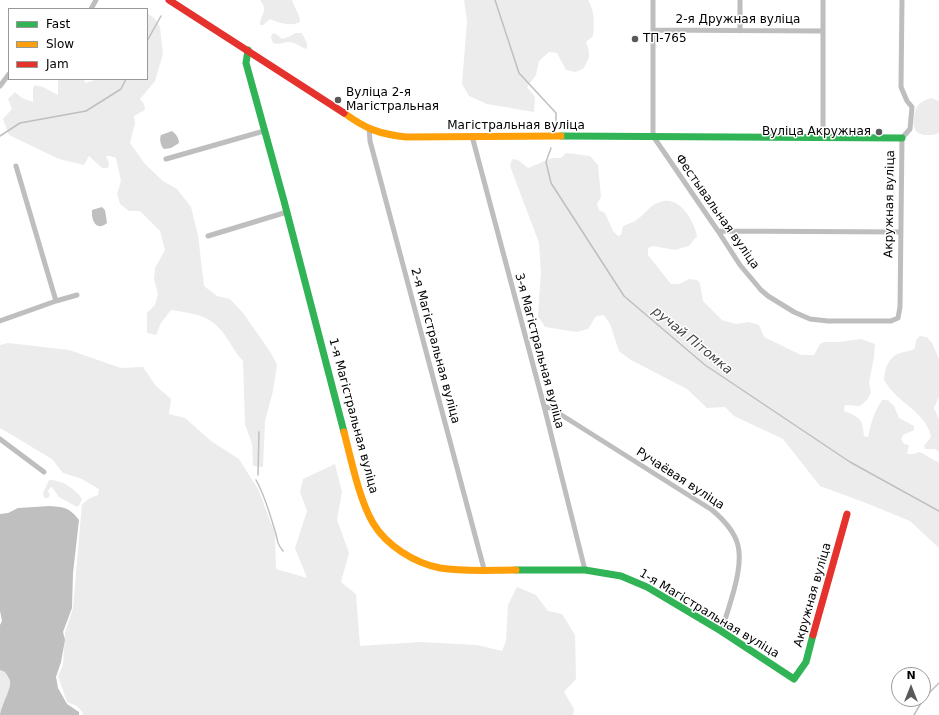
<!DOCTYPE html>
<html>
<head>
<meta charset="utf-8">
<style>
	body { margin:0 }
	#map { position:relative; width:939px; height:715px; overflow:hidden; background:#fff; font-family:"DejaVu Sans",sans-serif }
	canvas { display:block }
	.legend { position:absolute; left:8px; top:8px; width:140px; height:72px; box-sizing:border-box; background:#fff; border:1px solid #999; margin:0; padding:5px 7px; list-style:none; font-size:12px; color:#000 }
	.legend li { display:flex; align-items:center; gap:8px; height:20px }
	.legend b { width:20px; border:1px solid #999 }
	.north { position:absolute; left:891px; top:667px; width:40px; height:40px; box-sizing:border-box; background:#fff; border:1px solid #999; border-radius:50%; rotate:0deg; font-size:11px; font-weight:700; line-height:16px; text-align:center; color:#000 }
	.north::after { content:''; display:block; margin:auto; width:14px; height:18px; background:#595959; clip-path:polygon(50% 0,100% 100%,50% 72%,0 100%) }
</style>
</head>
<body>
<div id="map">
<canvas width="939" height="715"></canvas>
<ul class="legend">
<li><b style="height:5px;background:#30b455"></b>Fast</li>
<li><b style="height:5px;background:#ff9f0a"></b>Slow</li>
<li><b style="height:5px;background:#e5322d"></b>Jam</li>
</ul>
<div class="north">N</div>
</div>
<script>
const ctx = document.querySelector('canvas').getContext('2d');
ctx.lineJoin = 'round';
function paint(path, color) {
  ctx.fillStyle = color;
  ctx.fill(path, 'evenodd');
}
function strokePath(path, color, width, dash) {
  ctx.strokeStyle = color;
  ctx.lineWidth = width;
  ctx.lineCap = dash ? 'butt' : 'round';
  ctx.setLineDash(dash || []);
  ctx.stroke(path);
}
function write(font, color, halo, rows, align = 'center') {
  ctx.font = font + ' "DejaVu Sans",sans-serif';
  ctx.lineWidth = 3;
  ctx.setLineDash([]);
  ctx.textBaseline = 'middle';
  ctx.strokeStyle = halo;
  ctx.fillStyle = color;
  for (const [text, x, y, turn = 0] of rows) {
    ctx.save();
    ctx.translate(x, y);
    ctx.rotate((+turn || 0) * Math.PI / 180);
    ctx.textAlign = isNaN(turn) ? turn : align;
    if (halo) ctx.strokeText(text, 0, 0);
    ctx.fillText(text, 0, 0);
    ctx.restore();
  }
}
paint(new Path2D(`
	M 260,0 L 292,0 C 294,8 300,13 300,22 C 290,27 280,23 270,19 L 263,25 L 260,25 C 260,15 269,11 260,0 Z
	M 464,0 L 588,0 C 595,12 594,22 593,36 L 586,42 C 591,55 590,57 583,69 L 575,72 L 566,70 L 557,53 L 549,52 L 539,61 L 536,75 L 527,87 L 535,97 L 534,112 L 487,104 L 469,96 L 462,84 L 467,21 Z
	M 147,13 L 155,19 L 160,27 L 163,54 L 155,81 L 140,99 L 144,104 L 145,110 L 134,116 L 135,123 L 130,143 L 145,164 L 163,181 L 177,189 L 191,207 L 198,235 L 204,286 L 217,296 L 230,299 L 243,313 L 271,353 L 277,365 L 273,391 L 265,421 L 263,467 L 253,466 L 252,444 L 245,424 L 243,361 C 233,351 229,338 219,328 C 207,314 188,313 171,310 L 161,323 L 156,335 L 147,333 L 147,313 L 155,305 L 158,294 L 154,279 L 155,268 L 165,250 L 160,231 L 140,211 L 129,211 L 120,204 L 117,194 L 121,181 L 116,158 L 110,156 L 106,156 L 109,163 L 108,168 L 102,168 L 89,156 L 84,165 L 59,159 L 9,135 L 3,119 L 12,109 L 8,99 L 15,92 L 22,98 L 33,102 L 33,88 L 35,85 L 43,87 L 58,95 L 58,79 L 83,79 L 86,83 L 98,79 L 147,79 Z
	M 273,33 L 276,34 L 282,39 L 291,36 L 295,33 L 302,33 L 307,43 L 307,49 C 300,47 294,41 287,42 C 282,43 279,45 273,43 L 271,37 Z
	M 931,98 L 939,101 L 939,133 C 932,136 916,137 914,127 C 913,124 914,120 914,117 C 915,106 920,101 931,98 Z
	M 566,153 L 590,156 L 598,165 L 601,197 L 597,204 L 599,210 L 605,213 L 613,231 L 618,236 L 621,235 L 623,226 C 627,224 632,223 635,221 C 644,216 649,205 660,202 C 679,195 694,220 697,236 L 689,246 L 675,250 L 653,246 L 648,248 L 648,255 L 671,284 L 679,284 L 689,279 L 697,280 L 700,283 L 703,301 L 722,320 L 736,324 L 749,322 L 759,325 L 764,337 L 801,355 L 814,355 L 820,344 L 824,342 L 839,342 L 861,339 L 875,344 L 874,357 L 869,383 L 871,393 L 867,400 L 860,406 L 845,405 L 844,411 C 861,418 862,418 864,436 L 868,437 C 871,423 874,412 882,400 L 888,400 L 894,406 L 899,418 L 914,426 L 914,430 L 903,435 L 901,439 L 904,444 L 909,445 L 907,454 L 914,454 L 919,452 C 926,454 933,461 939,462 L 939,548 L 910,521 L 866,503 L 820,486 L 783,439 L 734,416 L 725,407 L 707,408 L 687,389 L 631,360 L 619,351 L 610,324 L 604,315 L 596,316 L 588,329 L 577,332 L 545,327 L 538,316 L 541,273 L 539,243 L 510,166 L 512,159 L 518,160 L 528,168 L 552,158 L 561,158 Z
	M 920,336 L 927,337 L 932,343 L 939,359 L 939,397 L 934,408 L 939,419 L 939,452 L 935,449 L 925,449 L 924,446 L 931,437 C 928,419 910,408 898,397 C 892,392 888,386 884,380 C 885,368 888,357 900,353 C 906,351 910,352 915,348 L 916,340 Z
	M 8,343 L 69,350 L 121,368 L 143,367 L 156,386 L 171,399 L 169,414 L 185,418 L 211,441 L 239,459 L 259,491 L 275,534 L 276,569 L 307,578 L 295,548 L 307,511 L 300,492 L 303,479 L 335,464 L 342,492 L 337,520 L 349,553 L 341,582 L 356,594 L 360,646 L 420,642 L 477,645 L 502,651 L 506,641 L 508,605 L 517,587 L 536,595 L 548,611 L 562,614 L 575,635 L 576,679 L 564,692 L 574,709 L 573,715 L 82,715 L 83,713 L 77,706 L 67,702 L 58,676 L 63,665 L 65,633 L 73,608 L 82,504 L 90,498 L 98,495 L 99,489 L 82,479 L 63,473 L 52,459 L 0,428 L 0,345 Z
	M 49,480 C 62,480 75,488 82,499 L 80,504 L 77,507 L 59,497 L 52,487 L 50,488 L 48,491 L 50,495 L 48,498 L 44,498 L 43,493 Z
	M 0,670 L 5,672 C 7,675 9,678 10,681 C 12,687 1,706 0,715 Z`), '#ececec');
paint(new Path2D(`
	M 172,131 C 176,134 179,138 179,143 L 171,148 L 164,149 C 161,147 159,139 161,135 Z
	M 102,207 L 105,210 L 107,223 C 96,232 91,220 92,210 Z
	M 50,506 C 65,507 70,508 79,520 L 73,573 L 72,608 L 63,632 L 65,640 L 61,662 L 56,677 L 58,688 L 67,704 L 79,712 L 79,715 L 0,715 C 1,706 12,687 10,681 C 9,678 7,675 5,672 L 0,670 L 0,625 L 2,621 L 0,611 L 0,514 L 8,513 L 18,508 Z`), '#bfbfbf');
strokePath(new Path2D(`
	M 495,0 L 519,73 L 556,113 L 556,128
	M 147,41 L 161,16
	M 0,136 L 20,123 L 86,111 L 121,89 L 126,79
	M 551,148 L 546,162 L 551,183 L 624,296 L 705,365 L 850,462 L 939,511
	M 258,475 L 259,432
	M 256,480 C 265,496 270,514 275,531 C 279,542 275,541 283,551
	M 914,715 L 924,698 L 939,683`), '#bfbfbf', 1.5);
strokePath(new Path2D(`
	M 653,0 L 653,136 L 718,231 L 740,265 L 761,290 L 768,296 L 794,312 L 810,319 L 828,321 L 891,321 L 898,318 L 900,307 L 902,138 L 910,129 L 912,107 L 907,101 L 901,87 L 902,0
	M 91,9 L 96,0
	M 653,30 L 823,31
	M 740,31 L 740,0
	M 0,86 L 9,74
	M 369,128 L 370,141 L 484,569
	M 472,136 L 544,406 L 585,570
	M 823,136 L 823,0
	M 166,159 L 264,131
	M 16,166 L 56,301
	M 718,231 L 901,232
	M 208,236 L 287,212
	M 0,321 L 56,301 L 77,295
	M 544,406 L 552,409 L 712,510 C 742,535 744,553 734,590 C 730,604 726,618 721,631
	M 0,439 L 44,472`), '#bebebe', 5);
strokePath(new Path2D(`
	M 248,50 L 246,63 L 284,201 L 344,432
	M 561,136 L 902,138
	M 516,570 L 585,570 L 621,576 L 647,587 L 721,631 L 794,679 L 806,662 L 813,635`), '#30b455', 7);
strokePath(new Path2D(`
	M 344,113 C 366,129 379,134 406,137 L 561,136
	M 344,432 C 351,459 359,499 373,523 C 386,545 414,563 440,568 C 465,572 491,570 516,570`), '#ff9f0a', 7);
strokePath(new Path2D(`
	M 169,0 L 344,113
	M 813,635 L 847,514`), '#e5322d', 7);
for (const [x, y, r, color] of [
	[635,39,4,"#595959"],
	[338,100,4,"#595959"],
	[879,132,4,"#595959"]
]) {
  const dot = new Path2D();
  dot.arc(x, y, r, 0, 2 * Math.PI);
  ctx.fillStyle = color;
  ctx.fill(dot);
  strokePath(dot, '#fff', 1.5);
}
write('12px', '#000', '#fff', [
	["2-я Дружная вуліца",738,20],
	["Магістральная вуліца",516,126],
	["Акружная вуліца",890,204,-89],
	["Фестывальная вуліца",717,212,55],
	["2-я Магістральная вуліца",435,346,75],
	["3-я Магістральная вуліца",539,351,75],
	["1-я Магістральная вуліца",353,416,75],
	["Ручаёвая вуліца",680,479,33],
	["Акружная вуліца",813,595,-74],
	["1-я Магістральная вуліца",709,614,31]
]);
write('12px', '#000', '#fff', [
	["ТП-765",643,39],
	["Вуліца 2-я",346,93],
	["Магістральная",346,107],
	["Вуліца Акружная",871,132,"right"]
], 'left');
write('italic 13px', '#444', '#fff', [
	["ручай Пітомка",692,341,39]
]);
</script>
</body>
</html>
